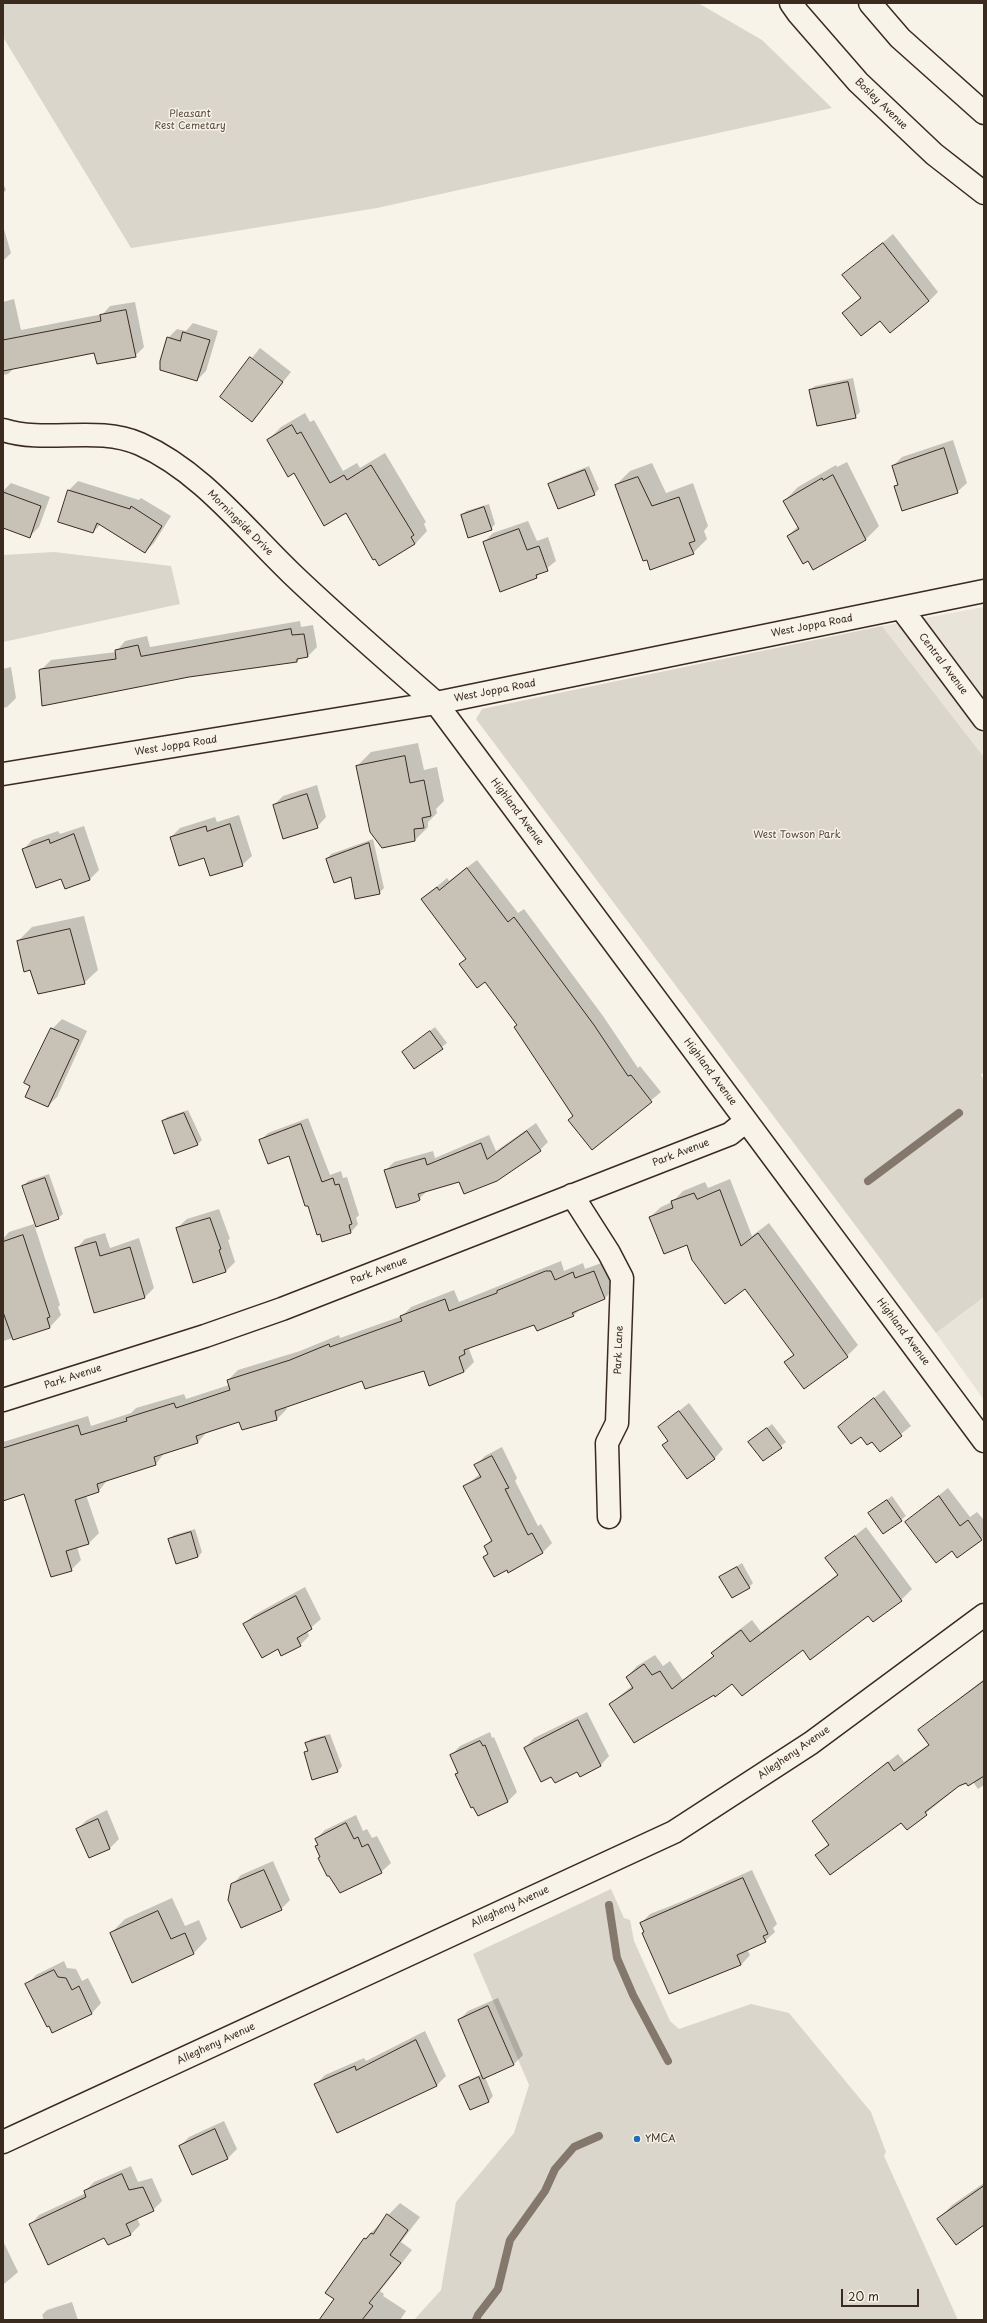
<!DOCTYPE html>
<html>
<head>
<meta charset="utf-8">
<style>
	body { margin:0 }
	#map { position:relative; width:987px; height:2323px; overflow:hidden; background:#f7f3e8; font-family:"Playpen Sans",sans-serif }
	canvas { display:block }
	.frame { position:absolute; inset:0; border:4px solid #3b2a1e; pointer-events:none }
	.scale { position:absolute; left:841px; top:2289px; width:78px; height:18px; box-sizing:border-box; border:2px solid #3b2a1e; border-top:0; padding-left:5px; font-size:12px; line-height:14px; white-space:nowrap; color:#3b2a1e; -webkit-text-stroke:3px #f7f3e8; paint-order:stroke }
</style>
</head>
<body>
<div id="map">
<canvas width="987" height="2323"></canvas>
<div class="frame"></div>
<div class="scale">20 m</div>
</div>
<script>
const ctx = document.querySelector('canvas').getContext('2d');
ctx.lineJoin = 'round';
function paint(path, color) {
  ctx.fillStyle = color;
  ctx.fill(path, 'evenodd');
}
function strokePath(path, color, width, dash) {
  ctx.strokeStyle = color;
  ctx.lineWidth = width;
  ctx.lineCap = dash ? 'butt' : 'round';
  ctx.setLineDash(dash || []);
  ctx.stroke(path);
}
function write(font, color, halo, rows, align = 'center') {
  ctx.font = font + ' "Playpen Sans",sans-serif';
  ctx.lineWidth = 3;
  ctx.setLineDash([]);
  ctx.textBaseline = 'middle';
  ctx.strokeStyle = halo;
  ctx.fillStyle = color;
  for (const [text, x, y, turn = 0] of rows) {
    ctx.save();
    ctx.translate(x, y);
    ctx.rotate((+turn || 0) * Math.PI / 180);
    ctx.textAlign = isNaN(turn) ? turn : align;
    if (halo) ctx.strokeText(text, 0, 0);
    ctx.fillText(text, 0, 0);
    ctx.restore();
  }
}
paint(new Path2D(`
	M 984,607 L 984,757 L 882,626 Z
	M 984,1297 L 984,1400 L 936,1333 Z`), '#e9e4d9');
paint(new Path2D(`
	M 3,3 L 698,3 L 762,40 L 832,108 L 377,208 L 131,248 L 3,37 Z
	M 54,552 L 171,566 L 180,604 L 3,642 L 3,555 Z
	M 882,626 L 984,757 L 984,1072 L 981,1075 L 984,1079 L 984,1297 L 936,1333 L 476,719 L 482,709 Z
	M 611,1889 L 624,1918 L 630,1920 L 634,1941 L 670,2021 L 679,2029 L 751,2004 L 789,2013 L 871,2112 L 886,2152 L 884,2156 L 958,2320 L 414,2320 L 441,2290 L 456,2202 L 514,2133 L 529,2085 L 473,1954 Z`), '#dbd6cb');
paint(new Path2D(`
	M 3,183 L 6,190 L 3,193 Z
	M 3,226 L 11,253 L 3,261 Z
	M 893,234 L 938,292 L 929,301 L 880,320 L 844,313 L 861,297 L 844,275 Z
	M 14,299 L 21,330 L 103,314 L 110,306 L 135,302 L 144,347 L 135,356 L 95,352 L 14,368 L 8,374 L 3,375 L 3,302 Z
	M 193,323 L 218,331 L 206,371 L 197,380 L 168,338 L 177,329 L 186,331 Z
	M 260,348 L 291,372 L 252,420 L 221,397 Z
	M 853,378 L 860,412 L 855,417 L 810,390 L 815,386 Z
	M 305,413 L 310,422 L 314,420 L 343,471 L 357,463 L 360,468 L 385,453 L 426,522 L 424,524 L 427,531 L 415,544 L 347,512 L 294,472 L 268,440 L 281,427 Z
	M 953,440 L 967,483 L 957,492 L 895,487 L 898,484 L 893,466 L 902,457 Z
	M 847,462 L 879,526 L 865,540 L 808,560 L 788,536 L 798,526 L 784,501 L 798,487 L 836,465 L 837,467 Z
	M 652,463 L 666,493 L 693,483 L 708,526 L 704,531 L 707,539 L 693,553 L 616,485 L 630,471 Z
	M 589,466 L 599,489 L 594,494 L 550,485 L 554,480 Z
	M 78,481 L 139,500 L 141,498 L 171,516 L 154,543 L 145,552 L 101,524 L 93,532 L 59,521 L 69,490 Z
	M 11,483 L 50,497 L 39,527 L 30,536 L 3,527 L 3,491 Z
	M 489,504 L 495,524 L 491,529 L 462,515 L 466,511 Z
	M 528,521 L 537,541 L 548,537 L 556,561 L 536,577 L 484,542 L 493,533 Z
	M 300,621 L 301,627 L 313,625 L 317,647 L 308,656 L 300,658 L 297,661 L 40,671 L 51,660 L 116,652 L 125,641 L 147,636 L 150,647 Z
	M 11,667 L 16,698 L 7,707 L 3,708 L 3,669 Z
	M 418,743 L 424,770 L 437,767 L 444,801 L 436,809 L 437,813 L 428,822 L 428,827 L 414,841 L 357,766 L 371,752 Z
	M 317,785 L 326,817 L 317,827 L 274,805 L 283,796 Z
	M 239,815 L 252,856 L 242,865 L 205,857 L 171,837 L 180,828 L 215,817 L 217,822 Z
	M 84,826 L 99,870 L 89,880 L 62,877 L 23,850 L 32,840 L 58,831 L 60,834 Z
	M 373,839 L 384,888 L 379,893 L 327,859 L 331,854 Z
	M 477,860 L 518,913 L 524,909 L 603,1016 L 638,1068 L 640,1066 L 661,1092 L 592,1149 L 518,1025 L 422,899 L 447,878 L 449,881 Z
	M 84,916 L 98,970 L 84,983 L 31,969 L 18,941 L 32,927 Z
	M 62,1019 L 87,1031 L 57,1097 L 48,1106 L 52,1029 Z
	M 435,1027 L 447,1043 L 414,1068 L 408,1048 Z
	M 188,1110 L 202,1140 L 197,1145 L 163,1122 L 167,1117 Z
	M 308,1118 L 330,1175 L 341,1171 L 343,1178 L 347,1177 L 359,1215 L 356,1218 L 358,1224 L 351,1232 L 323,1241 L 290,1155 L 260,1141 L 268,1133 Z
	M 536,1123 L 548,1142 L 540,1150 L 460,1181 L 428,1190 L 419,1199 L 386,1170 L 394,1162 L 433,1151 L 435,1158 L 489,1135 L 496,1151 Z
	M 49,1174 L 63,1214 L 58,1218 L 23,1186 L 28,1181 Z
	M 730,1179 L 752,1236 L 769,1223 L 858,1345 L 847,1356 L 785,1362 L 794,1354 L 745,1287 L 650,1217 L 661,1207 L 672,1202 L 683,1191 L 705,1182 L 708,1188 Z
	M 219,1209 L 230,1239 L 228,1240 L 235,1262 L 226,1271 L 194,1281 L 177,1228 L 187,1219 Z
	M 34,1224 L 60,1305 L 58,1307 L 61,1315 L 50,1327 L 3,1341 L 3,1239 L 9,1232 Z
	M 105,1233 L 110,1248 L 139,1238 L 154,1288 L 145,1297 L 95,1312 L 76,1249 L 85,1239 Z
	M 561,1261 L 564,1271 L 583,1263 L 585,1269 L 604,1262 L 615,1288 L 605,1298 L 580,1309 L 573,1316 L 535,1324 L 471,1347 L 469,1349 L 474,1362 L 464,1372 L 424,1370 L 363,1380 L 327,1394 L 326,1391 L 286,1406 L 287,1409 L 277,1419 L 242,1429 L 240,1421 L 207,1432 L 198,1442 L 165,1452 L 156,1464 L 108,1479 L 99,1491 L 86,1495 L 99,1533 L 89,1543 L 77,1547 L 81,1560 L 71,1570 L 25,1493 L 3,1499 L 3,1442 L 88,1416 L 91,1426 L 131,1413 L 136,1408 L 184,1394 L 186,1399 L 229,1385 L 228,1380 L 238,1370 L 300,1351 L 339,1335 L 340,1338 L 402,1316 L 411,1307 L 454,1290 L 459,1302 Z
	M 884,1390 L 911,1426 L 880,1451 L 872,1441 L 839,1427 Z
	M 689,1403 L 723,1449 L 714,1459 L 663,1446 L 669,1440 L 659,1427 Z
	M 772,1424 L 786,1442 L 763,1460 L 750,1442 Z
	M 502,1447 L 517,1478 L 515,1481 L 538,1526 L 541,1524 L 552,1543 L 543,1552 L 509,1571 L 484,1557 L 489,1552 L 485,1546 L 492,1539 L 464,1487 L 480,1474 L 476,1465 L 485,1456 Z
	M 948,1488 L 970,1517 L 977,1512 L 984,1520 L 984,1537 L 957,1557 L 952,1550 L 906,1522 Z
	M 892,1496 L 906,1516 L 884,1533 L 869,1513 Z
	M 866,1527 L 912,1589 L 901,1600 L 733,1682 L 714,1693 L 610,1704 L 632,1686 L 627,1677 L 637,1666 L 655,1655 L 663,1666 L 670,1661 L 683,1680 L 715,1655 L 713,1653 L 723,1642 L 752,1620 L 761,1632 L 838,1574 L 827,1558 Z
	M 195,1529 L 202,1552 L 198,1557 L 169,1540 L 174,1535 Z
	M 742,1563 L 753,1583 L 749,1587 L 720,1577 Z
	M 305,1587 L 321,1619 L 307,1631 L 309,1636 L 300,1645 L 278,1647 L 244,1624 L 254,1615 Z
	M 984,1679 L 984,1785 L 978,1789 L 973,1782 L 959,1786 L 907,1829 L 901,1821 L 817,1855 L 829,1843 L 813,1821 L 898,1754 L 904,1762 L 929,1744 L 919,1730 Z
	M 587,1712 L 609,1756 L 600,1766 L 551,1776 L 525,1748 L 534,1738 Z
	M 490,1732 L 492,1738 L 494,1737 L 517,1792 L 508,1801 L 459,1772 L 451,1755 L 460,1746 Z
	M 330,1734 L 342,1766 L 338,1771 L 313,1778 L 305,1753 L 308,1750 L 306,1743 L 311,1739 Z
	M 107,1810 L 119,1839 L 110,1848 L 89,1857 L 77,1829 L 87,1820 Z
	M 356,1815 L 363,1831 L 367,1829 L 372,1838 L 377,1836 L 391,1863 L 381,1872 L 334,1884 L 316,1846 L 318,1844 L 316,1839 L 325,1830 Z
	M 273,1861 L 290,1900 L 281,1909 L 232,1885 L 241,1875 Z
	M 752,1870 L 777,1924 L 773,1928 L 775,1932 L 765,1941 L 747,1949 L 750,1955 L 741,1965 L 643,1933 L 644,1931 L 641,1923 L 650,1914 L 683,1901 Z
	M 172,1898 L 185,1926 L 199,1920 L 207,1939 L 194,1953 L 132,1981 L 111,1933 L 125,1919 Z
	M 64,1961 L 67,1968 L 76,1969 L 82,1981 L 88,1978 L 101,2003 L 92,2013 L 53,2032 L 27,1985 L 36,1975 Z
	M 498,1998 L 523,2055 L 514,2064 L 485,2077 L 493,2096 L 489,2101 L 470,2109 L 460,2086 L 465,2082 L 482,2074 L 459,2020 L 468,2011 Z
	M 425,2031 L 446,2076 L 436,2086 L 316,2084 L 325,2075 L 364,2058 L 366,2061 Z
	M 224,2121 L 237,2149 L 228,2158 L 193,2174 L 180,2146 L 189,2137 Z
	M 131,2166 L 138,2182 L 152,2178 L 162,2201 L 153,2210 L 137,2218 L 140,2225 L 131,2234 L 108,2244 L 105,2236 L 30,2225 L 39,2215 L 86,2193 L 85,2191 L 94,2182 Z
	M 984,2183 L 984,2227 L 938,2219 L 952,2205 Z
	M 400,2203 L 420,2217 L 401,2242 L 412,2250 L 380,2291 L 384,2294 L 383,2296 L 406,2311 L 400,2320 L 330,2320 L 335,2299 L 365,2239 Z
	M 3,2241 L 18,2272 L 3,2285 Z
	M 72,2302 L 78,2320 L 44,2320 L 42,2315 L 47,2310 Z`), '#0003');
strokePath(new Path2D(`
	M 868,1181 L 959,1113
	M 609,1905 L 617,1958 L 633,1995 L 668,2061
	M 476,2320 L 478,2315 L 498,2289 L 510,2240 L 545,2191 L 555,2169 L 574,2147 L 599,2136`), '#84786c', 8);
const building = new Path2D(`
	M 883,243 L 929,301 L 890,333 L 880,321 L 861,336 L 842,313 L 861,298 L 842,275 Z
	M 126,310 L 136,357 L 97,364 L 94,353 L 3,371 L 3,340 L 101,321 L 100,315 Z
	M 183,332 L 210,340 L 197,381 L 160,370 L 160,361 L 167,337 L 180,341 Z
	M 250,357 L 283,382 L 252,422 L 220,397 Z
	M 848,382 L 856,418 L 817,426 L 809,390 Z
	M 292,425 L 297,434 L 301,432 L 330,483 L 344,475 L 347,480 L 371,465 L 414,535 L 411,537 L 415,544 L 379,566 L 375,559 L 373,560 L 346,513 L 324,526 L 294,473 L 288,477 L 267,440 Z
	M 944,448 L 958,493 L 902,511 L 894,486 L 898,485 L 892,466 Z
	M 585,470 L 595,495 L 558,509 L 548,484 Z
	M 833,475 L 866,540 L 813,570 L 808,561 L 803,564 L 787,536 L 799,529 L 783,501 L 822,478 L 823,480 Z
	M 638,477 L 652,506 L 679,497 L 695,541 L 689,543 L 694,554 L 650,570 L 647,560 L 643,561 L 615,485 Z
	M 68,490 L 130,509 L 131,506 L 162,526 L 145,553 L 97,523 L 93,533 L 58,522 Z
	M 3,492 L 41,506 L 30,538 L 3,528 Z
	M 484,507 L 492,530 L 468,538 L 461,515 Z
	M 519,529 L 527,550 L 539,546 L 548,571 L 536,575 L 537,578 L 500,592 L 483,542 Z
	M 291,629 L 292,635 L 304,634 L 308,657 L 297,659 L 297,662 L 189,677 L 42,706 L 39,670 L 41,669 L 116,659 L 115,650 L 138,645 L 141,656 Z
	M 405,756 L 410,783 L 424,780 L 431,816 L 422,818 L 424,828 L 414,829 L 415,841 L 382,848 L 370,832 L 356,766 Z
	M 307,794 L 318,828 L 283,839 L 273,805 Z
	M 230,824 L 243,866 L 210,876 L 204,858 L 179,866 L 170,837 L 206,826 L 207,831 Z
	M 74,834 L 90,880 L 65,889 L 61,879 L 36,888 L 22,849 L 49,839 L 50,843 Z
	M 369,843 L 380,894 L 355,899 L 351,877 L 334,883 L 326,859 Z
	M 467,868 L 508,922 L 514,917 L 594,1025 L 628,1076 L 631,1075 L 652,1102 L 592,1150 L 568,1120 L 573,1116 L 514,1027 L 517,1025 L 485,982 L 477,988 L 459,964 L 466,959 L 421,899 L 437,887 L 439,890 Z
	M 70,929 L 85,984 L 38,994 L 30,970 L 24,972 L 17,941 Z
	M 51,1028 L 79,1040 L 48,1107 L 25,1097 L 30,1086 L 24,1083 Z
	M 430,1031 L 443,1049 L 414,1069 L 402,1052 Z
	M 184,1113 L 198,1145 L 174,1154 L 162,1121 Z
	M 301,1124 L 322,1182 L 333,1178 L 335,1185 L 339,1184 L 352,1224 L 349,1225 L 351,1233 L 322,1242 L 320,1234 L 317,1235 L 308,1206 L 305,1206 L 289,1156 L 268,1164 L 259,1140 Z
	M 527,1131 L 541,1151 L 497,1181 L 464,1194 L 459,1182 L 418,1194 L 420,1200 L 416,1202 L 396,1208 L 384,1170 L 425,1158 L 427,1165 L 481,1143 L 487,1159 Z
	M 45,1178 L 59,1219 L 36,1227 L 22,1186 Z
	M 720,1190 L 741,1246 L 758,1233 L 848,1357 L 804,1389 L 784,1362 L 794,1355 L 745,1289 L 725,1304 L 692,1260 L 687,1245 L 664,1254 L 649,1217 L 673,1208 L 671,1201 L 694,1193 L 697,1199 Z
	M 210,1218 L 221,1249 L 219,1250 L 226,1272 L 193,1283 L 176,1228 Z
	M 23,1235 L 50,1317 L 47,1318 L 50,1328 L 13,1340 L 3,1312 L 3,1242 Z
	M 96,1242 L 100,1256 L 130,1247 L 145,1298 L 94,1313 L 75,1248 Z
	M 546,1271 L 551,1271 L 555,1280 L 573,1272 L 575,1278 L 594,1271 L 605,1299 L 572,1313 L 574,1316 L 537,1331 L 534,1325 L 464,1350 L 465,1354 L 459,1357 L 464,1372 L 429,1386 L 424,1371 L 365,1389 L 362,1381 L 275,1411 L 277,1420 L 242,1430 L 239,1422 L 196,1436 L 198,1443 L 154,1457 L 156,1465 L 97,1484 L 99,1492 L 75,1500 L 89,1544 L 66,1551 L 72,1571 L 51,1577 L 24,1494 L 3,1501 L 3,1448 L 78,1425 L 81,1435 L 127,1421 L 126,1418 L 174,1403 L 176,1408 L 230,1390 L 227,1380 L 290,1360 L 329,1344 L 330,1347 L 402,1321 L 400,1316 L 445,1299 L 449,1311 L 497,1293 L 497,1291 Z
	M 874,1398 L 902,1436 L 880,1452 L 872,1442 L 867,1445 L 861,1437 L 851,1444 L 838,1427 Z
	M 679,1411 L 715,1459 L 687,1479 L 662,1445 L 668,1441 L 658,1427 Z
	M 767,1428 L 782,1448 L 763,1461 L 748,1442 Z
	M 492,1456 L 509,1488 L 505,1489 L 528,1535 L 532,1533 L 543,1553 L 508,1573 L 507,1570 L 494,1577 L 483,1557 L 488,1554 L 484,1546 L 492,1541 L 463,1486 L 481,1477 L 474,1465 Z
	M 939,1496 L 960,1526 L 968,1520 L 982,1540 L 957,1558 L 952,1551 L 936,1563 L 905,1522 Z
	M 887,1500 L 902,1521 L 883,1534 L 868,1513 Z
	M 191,1532 L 198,1557 L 176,1564 L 168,1539 Z
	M 855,1536 L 902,1601 L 873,1622 L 868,1616 L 810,1660 L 803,1650 L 742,1696 L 732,1684 L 715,1697 L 714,1695 L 634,1743 L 609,1704 L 633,1688 L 626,1677 L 644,1664 L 652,1675 L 660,1671 L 672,1689 L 714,1656 L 711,1653 L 741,1630 L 750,1642 L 838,1575 L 825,1558 Z
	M 737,1567 L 750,1588 L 732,1598 L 719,1577 Z
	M 296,1596 L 312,1629 L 297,1638 L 301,1646 L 281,1656 L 278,1649 L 262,1658 L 243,1624 Z
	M 984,1681 L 984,1776 L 968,1786 L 966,1783 L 959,1786 L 925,1812 L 927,1815 L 907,1830 L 901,1823 L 830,1875 L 815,1855 L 829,1845 L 812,1821 L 888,1762 L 894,1771 L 929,1745 L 918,1730 Z
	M 578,1720 L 601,1766 L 580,1777 L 577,1772 L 555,1783 L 551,1777 L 541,1782 L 524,1748 Z
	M 325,1737 L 338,1772 L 312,1780 L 304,1752 L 308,1751 L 305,1743 Z
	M 480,1741 L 483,1746 L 485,1745 L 508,1802 L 478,1816 L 473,1807 L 471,1808 L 455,1774 L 458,1773 L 450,1755 Z
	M 98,1819 L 110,1849 L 89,1858 L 76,1829 Z
	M 346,1823 L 354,1839 L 358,1837 L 362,1847 L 368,1844 L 382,1873 L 340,1893 L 329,1876 L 327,1876 L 318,1858 L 320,1857 L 315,1846 L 318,1845 L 315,1839 Z
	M 264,1870 L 282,1910 L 241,1928 L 228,1900 L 231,1884 Z
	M 743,1878 L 768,1934 L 763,1936 L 766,1942 L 737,1955 L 741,1965 L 669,1994 L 642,1933 L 644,1932 L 640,1923 Z
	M 158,1911 L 171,1939 L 185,1933 L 194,1954 L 132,1983 L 110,1933 Z
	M 54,1970 L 58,1977 L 66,1978 L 72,1990 L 79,1986 L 92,2014 L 52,2033 L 49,2026 L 47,2027 L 25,1984 Z
	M 488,2006 L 514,2065 L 483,2079 L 458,2020 Z
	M 416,2040 L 437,2086 L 337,2133 L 314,2084 L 355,2066 L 356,2070 Z
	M 479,2077 L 489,2102 L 470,2110 L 459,2086 Z
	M 215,2129 L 228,2159 L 192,2175 L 179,2146 Z
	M 122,2174 L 129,2190 L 143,2187 L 154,2211 L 126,2224 L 131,2235 L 108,2245 L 104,2238 L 48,2265 L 29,2224 L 86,2197 L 84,2191 Z
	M 984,2186 L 984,2225 L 956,2245 L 937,2219 Z
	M 387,2214 L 408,2230 L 390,2255 L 401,2263 L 369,2303 L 373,2306 L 362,2320 L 319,2320 L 334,2299 L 325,2293 L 364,2238 L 366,2239 L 371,2233 L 373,2234 Z`);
paint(building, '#c8c1b6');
strokePath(building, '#3b2a1e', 1);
const minor = new Path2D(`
	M 3,430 C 48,444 96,425 140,444 C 201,471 245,529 292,574 C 338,618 387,660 436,703 L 984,1441
	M 901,608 L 984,719
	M 3,774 L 436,703 L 984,591
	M 572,1195 L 609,1253 L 622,1278 L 617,1423 L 607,1443 L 609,1517
	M 3,1400 L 205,1336 L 282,1309 L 730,1134 L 746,1121
	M 3,2142 L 674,1832 L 811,1743 L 984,1615`);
const major = new Path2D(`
	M 791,3 L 798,13 L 858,82 L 934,154 L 984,193
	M 870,3 L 900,38 L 984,113`);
strokePath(minor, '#3b2a1e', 25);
strokePath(major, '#3b2a1e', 25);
strokePath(minor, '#f7f3e8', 22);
strokePath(major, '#f7f3e8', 22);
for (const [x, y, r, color] of [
	[637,2139,4,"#1f6fb2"]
]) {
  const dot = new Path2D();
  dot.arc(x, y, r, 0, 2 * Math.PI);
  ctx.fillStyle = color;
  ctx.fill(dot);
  strokePath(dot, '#f7f3e8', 1.5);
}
write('10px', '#3b2a1e', '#f7f3e8', [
	["Bosley Avenue",881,104,44],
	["Morningside Drive",240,523,45],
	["West Joppa Road",812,626,-11],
	["Central Avenue",943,664,53],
	["West Joppa Road",495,691,-11],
	["West Joppa Road",176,746,-9],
	["Highland Avenue",517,812,53],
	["Highland Avenue",710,1072,53],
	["Park Avenue",681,1153,-21],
	["Park Avenue",379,1271,-21],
	["Highland Avenue",903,1332,53],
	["Park Lane",619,1350,-88],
	["Park Avenue",73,1377,-18],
	["Allegheny Avenue",794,1753,-35],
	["Allegheny Avenue",510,1907,-25],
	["Allegheny Avenue",216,2044,-25]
]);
write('10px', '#5b4c41', '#f7f3e8', [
	["Pleasant",190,114],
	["Rest Cemetary",190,126],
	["West Towson Park",797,835]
]);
write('10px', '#3b2a1e', '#f7f3e8', [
	["YMCA",645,2139]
], 'left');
</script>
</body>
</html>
